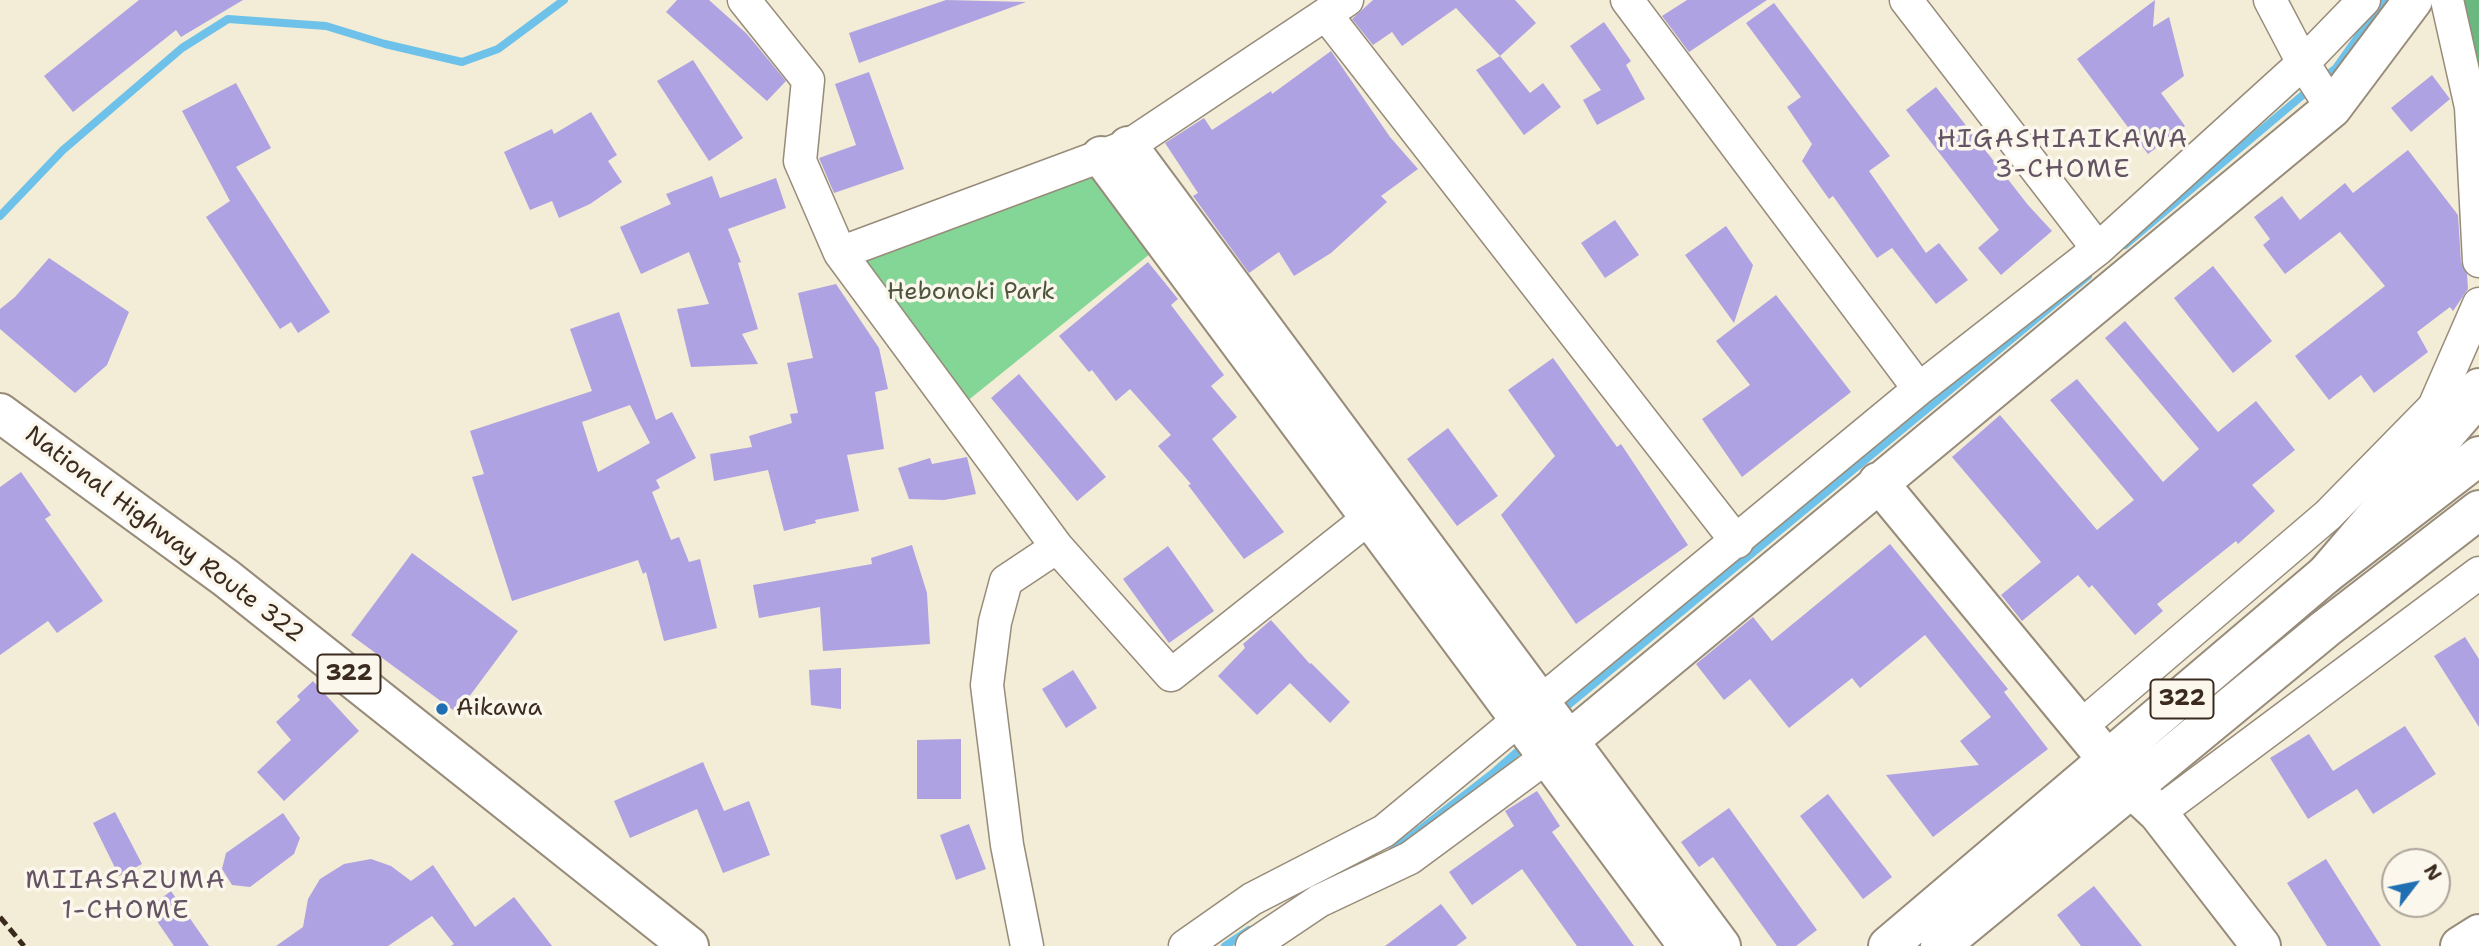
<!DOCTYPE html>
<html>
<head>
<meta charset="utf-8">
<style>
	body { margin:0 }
	#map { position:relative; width:2479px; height:946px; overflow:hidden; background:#f3ecd6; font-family:"Shantell Sans",sans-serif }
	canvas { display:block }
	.north { position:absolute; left:2381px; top:848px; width:70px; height:70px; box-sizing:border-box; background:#fbf7ec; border:2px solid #aea59a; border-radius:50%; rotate:58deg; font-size:19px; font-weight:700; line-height:28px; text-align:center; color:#3b2a1e }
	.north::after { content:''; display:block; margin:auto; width:24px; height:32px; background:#1f6fb2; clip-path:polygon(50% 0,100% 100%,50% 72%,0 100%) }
</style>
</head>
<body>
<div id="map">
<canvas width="2479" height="946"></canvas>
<div class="north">N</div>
</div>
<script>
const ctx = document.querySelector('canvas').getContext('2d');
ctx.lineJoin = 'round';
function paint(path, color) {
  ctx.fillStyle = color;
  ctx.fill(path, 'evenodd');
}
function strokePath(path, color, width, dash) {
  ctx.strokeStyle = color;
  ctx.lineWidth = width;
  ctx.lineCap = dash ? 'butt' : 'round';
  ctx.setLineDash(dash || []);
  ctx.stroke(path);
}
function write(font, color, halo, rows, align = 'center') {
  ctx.font = font + ' "Shantell Sans",sans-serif';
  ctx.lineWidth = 7;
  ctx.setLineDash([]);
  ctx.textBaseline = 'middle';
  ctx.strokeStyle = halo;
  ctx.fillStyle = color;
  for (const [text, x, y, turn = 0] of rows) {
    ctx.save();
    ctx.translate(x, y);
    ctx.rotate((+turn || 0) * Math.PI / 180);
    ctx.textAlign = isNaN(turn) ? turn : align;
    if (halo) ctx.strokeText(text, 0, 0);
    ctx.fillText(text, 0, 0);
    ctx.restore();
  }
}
paint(new Path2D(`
	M 1117,151 L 1171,237 L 956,410 L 840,253 Z`), '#84d697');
paint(new Path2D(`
	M 2461,0 L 2479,0 L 2479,127 Z`), '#6bb780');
strokePath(new Path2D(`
	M 2320,81 L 2336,68 L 2384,0
	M 0,216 L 63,150 L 182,48 L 228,19 L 326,26 L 385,44 L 462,62 L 498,49 L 564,0
	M 2125,245 L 2310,89
	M 1561,711 L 2088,276
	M 1391,852 L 1492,774 L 1526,744
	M 1225,946 L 1249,930`), '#6ec2ea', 8);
paint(new Path2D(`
	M 139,0 L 243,0 L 181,37 L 176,30 L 73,112 L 44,76 Z
	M 677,0 L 709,0 L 747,34 L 786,81 L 767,101 L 666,12 Z
	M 946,0 L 1026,2 L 859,63 L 849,33 Z
	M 1373,0 L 1515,0 L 1536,23 L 1500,56 L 1456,8 L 1402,46 L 1392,32 L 1373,45 L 1352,19 Z
	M 1687,0 L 1767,0 L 1689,52 L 1662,16 Z
	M 2155,0 L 2153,27 L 2169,17 L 2184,76 L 2161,93 L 2185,126 L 2148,154 L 2077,59 Z
	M 1774,3 L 1890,156 L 1869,171 L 1926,253 L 1939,243 L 1968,280 L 1936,304 L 1892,248 L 1877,258 L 1833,196 L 1829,199 L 1802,161 L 1812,144 L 1787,107 L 1801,97 L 1746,23 Z
	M 1604,22 L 1631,61 L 1626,65 L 1645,99 L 1597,125 L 1583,100 L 1601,90 L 1570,46 Z
	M 1331,51 L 1390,137 L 1418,169 L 1381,196 L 1387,202 L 1331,253 L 1294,276 L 1279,252 L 1249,273 L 1193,196 L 1198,193 L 1165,143 L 1204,118 L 1212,130 L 1271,91 L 1272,94 Z
	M 1500,56 L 1530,93 L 1543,83 L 1561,107 L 1524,135 L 1476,70 Z
	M 693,60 L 743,138 L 709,161 L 657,81 Z
	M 869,72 L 904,169 L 834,193 L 819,158 L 856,145 L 835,84 Z
	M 2432,75 L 2450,99 L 2411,132 L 2391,108 Z
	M 236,83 L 271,148 L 236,167 L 330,312 L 298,333 L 291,322 L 280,329 L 206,217 L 230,201 L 182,111 Z
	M 1936,87 L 2028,205 L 2052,231 L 2001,275 L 1978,248 L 1999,230 L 1906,110 Z
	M 591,112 L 617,155 L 608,161 L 622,182 L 590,204 L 559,218 L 552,201 L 530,210 L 504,152 L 552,129 L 554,134 Z
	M 2408,150 L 2458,215 L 2461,262 L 2467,274 L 2468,289 L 2453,311 L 2450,307 L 2417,332 L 2428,352 L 2374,393 L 2361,375 L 2329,400 L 2295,356 L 2385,286 L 2340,232 L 2285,274 L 2263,245 L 2270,239 L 2254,217 L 2282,196 L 2300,220 L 2345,183 L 2353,193 Z
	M 712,176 L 720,198 L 776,178 L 786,208 L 728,229 L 741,262 L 738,263 L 758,329 L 742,334 L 758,364 L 691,367 L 677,309 L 709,304 L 689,252 L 641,274 L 620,227 L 671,204 L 666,194 Z
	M 1615,220 L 1639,255 L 1605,278 L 1581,243 Z
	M 1726,226 L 1753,265 L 1734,323 L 1685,255 Z
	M 49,258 L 129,312 L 107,365 L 75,393 L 0,329 L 0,309 L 15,297 Z
	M 1148,262 L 1178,299 L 1171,305 L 1224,375 L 1211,386 L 1237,417 L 1212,439 L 1284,532 L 1244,559 L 1188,485 L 1191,484 L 1158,446 L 1171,435 L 1130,389 L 1116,401 L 1092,370 L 1089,372 L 1059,336 Z
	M 2213,266 L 2272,341 L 2233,373 L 2174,298 Z
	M 836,284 L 879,348 L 888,389 L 875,392 L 884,449 L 847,455 L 859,511 L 815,520 L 816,523 L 784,531 L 768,470 L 714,481 L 710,454 L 752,447 L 749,436 L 792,423 L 790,414 L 798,413 L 787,363 L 813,358 L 798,293 Z
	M 1776,295 L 1851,392 L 1742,477 L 1702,419 L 1750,385 L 1716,341 Z
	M 619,312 L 656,420 L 672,412 L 696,458 L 656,480 L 660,488 L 652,492 L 671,540 L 679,537 L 689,562 L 700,559 L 717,628 L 664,641 L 646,572 L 643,574 L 638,560 L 512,601 L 472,477 L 484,474 L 470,431 L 592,391 L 570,329 ZM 630,405 L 650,443 L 598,472 L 582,422 Z
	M 2125,321 L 2218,432 L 2256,401 L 2295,450 L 2252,485 L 2275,511 L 2238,544 L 2236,541 L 2157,604 L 2163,611 L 2135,635 L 2092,585 L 2089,588 L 2078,575 L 2022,621 L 2001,595 L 2041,562 L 1952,457 L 2000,415 L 2097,530 L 2134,500 L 2050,400 L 2077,379 L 2163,482 L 2199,449 L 2105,338 Z
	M 1553,358 L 1617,447 L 1621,444 L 1688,545 L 1576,624 L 1501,515 L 1555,456 L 1508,390 Z
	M 1019,374 L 1106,477 L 1077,501 L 991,398 Z
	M 1448,428 L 1498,496 L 1457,526 L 1407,459 Z
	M 967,457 L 976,494 L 944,500 L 909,499 L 898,468 L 930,458 L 932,464 Z
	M 21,472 L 51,515 L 45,519 L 103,601 L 57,633 L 48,621 L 0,655 L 0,487 Z
	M 1890,544 L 2008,689 L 2004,692 L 2048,749 L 1933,837 L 1886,775 L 1979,765 L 1960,741 L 1991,717 L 1925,635 L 1860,688 L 1852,678 L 1789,728 L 1750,679 L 1724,700 L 1696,664 L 1753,617 L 1772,641 Z
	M 912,545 L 927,593 L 930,644 L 823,651 L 820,607 L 759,618 L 753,585 L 872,564 L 871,558 Z
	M 1168,546 L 1214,611 L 1169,643 L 1123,579 Z
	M 412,553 L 518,631 L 457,713 L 351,635 Z
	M 1271,620 L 1310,664 L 1311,663 L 1350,702 L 1330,723 L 1290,683 L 1257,715 L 1218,676 L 1245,648 L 1243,644 Z
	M 2465,637 L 2479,659 L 2479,727 L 2434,656 Z
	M 841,668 L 841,709 L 811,705 L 809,670 Z
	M 1073,670 L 1097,708 L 1066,728 L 1042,689 Z
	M 313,681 L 359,731 L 284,801 L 257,772 L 291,740 L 276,722 L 300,700 L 297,696 Z
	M 2405,726 L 2436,774 L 2373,814 L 2357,789 L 2308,819 L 2270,758 L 2309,734 L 2333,771 Z
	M 961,739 L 961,799 L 917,799 L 917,740 Z
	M 703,762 L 724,811 L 749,801 L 770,855 L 723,873 L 697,809 L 630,838 L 614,801 Z
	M 1537,791 L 1560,826 L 1552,832 L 1634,946 L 1577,946 L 1522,869 L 1472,905 L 1449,872 L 1514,826 L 1505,811 Z
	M 1828,794 L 1892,877 L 1863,899 L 1800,816 Z
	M 1729,808 L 1817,930 L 1796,946 L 1777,946 L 1713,857 L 1699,867 L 1681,842 Z
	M 115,812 L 142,864 L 119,876 L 93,823 Z
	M 283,813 L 300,838 L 294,854 L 250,887 L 232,885 L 222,869 L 226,853 Z
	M 969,824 L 986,869 L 956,880 L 940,835 Z
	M 371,859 L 391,866 L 411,881 L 433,865 L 475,927 L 514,897 L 552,946 L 451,946 L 454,944 L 432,916 L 388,946 L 276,946 L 303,927 L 308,899 L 320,879 L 344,864 Z
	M 2326,859 L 2381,946 L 2327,946 L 2287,883 Z
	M 2094,886 L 2142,946 L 2081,946 L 2057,915 Z
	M 171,891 L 209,946 L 174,946 L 148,908 Z
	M 1441,904 L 1467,938 L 1456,946 L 1385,946 Z`), '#afa2e2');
const minor = new Path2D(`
	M 744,0 L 808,80 L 800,161 L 840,253 L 1057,547 L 1171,675 L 1389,502
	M 1627,0 L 1919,389
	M 1906,0 L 2098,249
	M 2270,0 L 2303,63 L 2332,108
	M 2447,0 L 2471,107 L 2479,261
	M 1327,16 L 1737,542
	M 840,253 L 1128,146 L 1347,0
	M 2080,727 L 2328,515 L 2434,407 L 2479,304
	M 2158,813 L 2479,573
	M 1027,946 L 1007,845 L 987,685 L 995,622 L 1006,581 L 1057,547
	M 1185,946 L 1252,899 L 1384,831 L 1919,389 L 2098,249 L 2303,63 L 2364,0
	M 1252,946 L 1319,901 L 1410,858 L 1567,742`);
const tertiary = new Path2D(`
	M 1128,146 L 1721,946
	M 1101,156 L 1688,946
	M 1878,482 L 2130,787 L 2158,813 L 2261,946
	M 1571,739 L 2332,108 L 2413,0
	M 2460,946 L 2479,934`);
const trunk = new Path2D(`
	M 0,413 L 226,578 L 689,946
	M 1888,946 L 2326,574 L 2479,456
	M 1940,946 L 2325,629 L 2479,510`);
const motorway = new Path2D(`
	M 2326,574 L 2469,407 L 2479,388`);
strokePath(minor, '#978b7a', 35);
strokePath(tertiary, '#978b7a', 42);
strokePath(trunk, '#978b7a', 42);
strokePath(motorway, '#978b7a', 42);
strokePath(minor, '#fff', 32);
strokePath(tertiary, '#fff', 38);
strokePath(trunk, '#fff', 38);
strokePath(motorway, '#fff', 38);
strokePath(new Path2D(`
	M 0,917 L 24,946`), '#3b2a1e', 5, [10, 5]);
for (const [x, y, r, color] of [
	[442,709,7,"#1f6fb2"]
]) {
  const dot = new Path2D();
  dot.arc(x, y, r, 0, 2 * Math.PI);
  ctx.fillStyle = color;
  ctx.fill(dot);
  strokePath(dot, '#fbf7ec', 2.5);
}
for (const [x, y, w] of [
	[349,674,63],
	[2182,699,63]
]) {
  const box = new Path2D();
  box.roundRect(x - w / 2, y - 19.5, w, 39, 5);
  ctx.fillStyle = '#fbf7ec';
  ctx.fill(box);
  strokePath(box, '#3b2a1e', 2);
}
write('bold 23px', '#3b2a1e', null, [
	["322",349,674],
	["322",2182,699]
]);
write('24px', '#4d553c', '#fbf7ec', [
	["Hebonoki Park",971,293]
]);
write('24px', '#3b2a1e', '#fbf7ec', [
	["National Highway Route 322",164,535,37]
]);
write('24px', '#3b2a1e', '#fbf7ec', [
	["Aikawa",456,709]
], 'left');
ctx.letterSpacing = '2px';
write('26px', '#645463', '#fbf7ec', [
	["HIGASHIAIKAWA",2063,140],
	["3-CHOME",2063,170],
	["MIIASAZUMA",126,881],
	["1-CHOME",126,911]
]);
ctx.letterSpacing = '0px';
</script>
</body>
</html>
